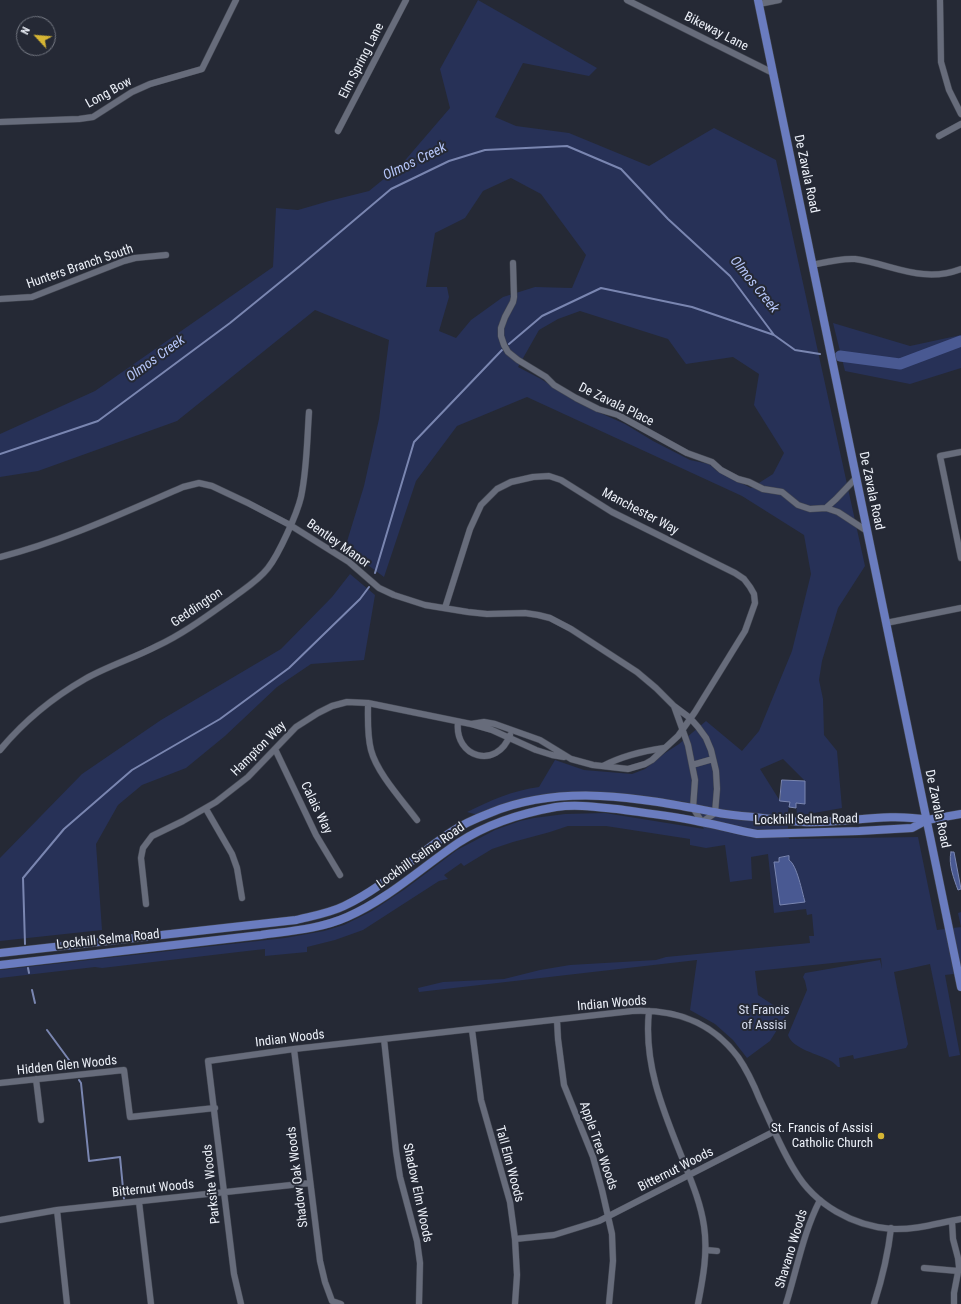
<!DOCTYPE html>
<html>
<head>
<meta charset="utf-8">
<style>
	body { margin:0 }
	#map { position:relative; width:961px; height:1304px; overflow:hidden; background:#252935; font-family:"Roboto Condensed",sans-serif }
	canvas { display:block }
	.north { position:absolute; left:16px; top:16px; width:40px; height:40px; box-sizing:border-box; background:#252935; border:1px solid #757983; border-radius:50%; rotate:296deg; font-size:11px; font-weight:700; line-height:16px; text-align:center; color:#ecf0f8 }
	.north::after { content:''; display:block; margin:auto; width:14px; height:18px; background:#d6b534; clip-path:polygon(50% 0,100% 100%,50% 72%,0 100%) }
</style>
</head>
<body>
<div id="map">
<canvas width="961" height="1304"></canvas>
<div class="north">N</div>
</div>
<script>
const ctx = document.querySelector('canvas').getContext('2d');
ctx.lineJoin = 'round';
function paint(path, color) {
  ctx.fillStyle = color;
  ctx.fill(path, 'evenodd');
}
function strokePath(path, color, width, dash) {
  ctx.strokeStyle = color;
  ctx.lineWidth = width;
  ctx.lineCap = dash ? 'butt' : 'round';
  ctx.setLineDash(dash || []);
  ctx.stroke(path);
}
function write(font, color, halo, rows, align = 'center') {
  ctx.font = font + ' "Roboto Condensed",sans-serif';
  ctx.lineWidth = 4;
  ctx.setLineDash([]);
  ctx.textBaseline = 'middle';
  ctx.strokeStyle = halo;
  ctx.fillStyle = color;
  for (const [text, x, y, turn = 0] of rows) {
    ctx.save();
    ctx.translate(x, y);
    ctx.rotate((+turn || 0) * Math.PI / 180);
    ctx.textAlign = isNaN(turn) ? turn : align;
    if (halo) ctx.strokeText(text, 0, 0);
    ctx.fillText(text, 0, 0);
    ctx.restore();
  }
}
paint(new Path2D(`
	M 478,0 L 597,68 L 589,76 L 523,63 L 495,117 L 516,126 L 569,133 L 649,166 L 714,128 L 776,160 L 865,566 L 838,608 L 822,661 L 819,680 L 823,699 L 824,735 L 837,751 L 842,808 L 797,816 L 796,803 L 805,804 L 805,781 L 783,759 L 760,769 L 780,801 L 790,802 L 787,816 L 789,839 L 918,837 L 937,930 L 961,927 L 958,913 L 961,912 L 961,973 L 945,975 L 960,1055 L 949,1057 L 930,964 L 894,972 L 908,1044 L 906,1048 L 854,1059 L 853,1055 L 839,1058 L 840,1067 L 838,1067 C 836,1065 834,1063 831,1061 C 819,1054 792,1049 788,1035 L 807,990 L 805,981 L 803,977 L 805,973 L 880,960 L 882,969 L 881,958 L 755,971 L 758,995 L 787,1014 L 770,1041 L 747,1058 L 733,1040 L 715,1024 L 690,1010 L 697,960 L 419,992 L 418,988 L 443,982 L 504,979 L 540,970 L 570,965 L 656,960 L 666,957 L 810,943 L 809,936 L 814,936 L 812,914 L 807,915 L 806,909 L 774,913 L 768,854 L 751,857 L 752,879 L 730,882 L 725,845 L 706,848 L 690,845 L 690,839 L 606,826 L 568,826 L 550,832 L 513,842 L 492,849 L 464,866 L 461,863 L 444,875 L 448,879 L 439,881 L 363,930 L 335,940 L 307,947 L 307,952 L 265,956 L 265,949 L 247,951 L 102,968 L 95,967 L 0,978 L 0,970 L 285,938 L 324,931 L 344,925 L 372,911 L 405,889 L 457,850 L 495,830 L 520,821 L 534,818 L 565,814 L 605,813 L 704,829 L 686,802 L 601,792 L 569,792 L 548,794 L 478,815 L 467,812 C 489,801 514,790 539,787 L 555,760 L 584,770 L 632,774 L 645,769 L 665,753 L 679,744 L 706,721 L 742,751 L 759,731 L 792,651 L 811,574 L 804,535 L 742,496 L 527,397 L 457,426 L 416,481 L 384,577 L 345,548 L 364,486 L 379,419 L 389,340 L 315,310 L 177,421 L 38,471 L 0,477 L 0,434 L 95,391 L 273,267 L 276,208 L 298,210 L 329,201 L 369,191 L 401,165 L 450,108 L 440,69 ZM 511,178 L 541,194 L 586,255 L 572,288 L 535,287 L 503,297 L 471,320 L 456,338 L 439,331 L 449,297 L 447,287 L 426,287 L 435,233 L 465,218 L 483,191 ZM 580,311 L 668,339 L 686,364 L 733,357 L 759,374 L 754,405 L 784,453 L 773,474 L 751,488 L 717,471 L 709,464 L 690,460 L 653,441 L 625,424 L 578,403 L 541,379 L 518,367 L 539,330 L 558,319 Z
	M 833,323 L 910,346 L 961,335 L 961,368 L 910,384 L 845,371 Z
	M 350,574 L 375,595 L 364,660 L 311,664 L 277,687 L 225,736 L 186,768 L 142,785 L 118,805 L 96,844 L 102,930 L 0,941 L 0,858 L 82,774 L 161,720 L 281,649 L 332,597 Z`), '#273157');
const water = new Path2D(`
	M 782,780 L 805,781 L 805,804 L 796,803 L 796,808 L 789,807 L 790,802 L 780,801 Z
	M 951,852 L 954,852 L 961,889 L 958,890 C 954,879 948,864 951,852 Z
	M 789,856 L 789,860 C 797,865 802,892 805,902 L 780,905 L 774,862 L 779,862 L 779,858 Z`);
paint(water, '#495992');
strokePath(water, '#7a86b1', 1);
strokePath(new Path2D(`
	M 509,344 L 542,316 L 601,288 L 692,307 L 774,335
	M 0,454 L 98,421 L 230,323 L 300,266 L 391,189 L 449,161 L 485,150 L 567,146 L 621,169 L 668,219 L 730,276 L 774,335 L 795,350 L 820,354
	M 375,573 L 414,442 L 502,350
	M 25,944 L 23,878 L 64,829 L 132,770 L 220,719 L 289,668 L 360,599 L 369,587
	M 28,968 L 29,973
	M 32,990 L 35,1003
	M 47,1030 L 69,1060
	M 79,1080 L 81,1083 L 89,1161 L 120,1157 L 124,1199`), '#7a86b1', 2);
strokePath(new Path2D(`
	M 840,356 L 900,364 L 961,341`), '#495992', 11);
const minor = new Path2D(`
	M 627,0 L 773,73
	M 940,0 L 941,62 L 949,90 L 961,114
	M 759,4 L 779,0
	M 0,122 L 79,119 L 93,117 L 132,92 L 150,84 L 202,69 L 236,0
	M 338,131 L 406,0
	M 939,136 L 961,124
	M 513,263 L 514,297 L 513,302 L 505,317 L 501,328 L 501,336 L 504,345 L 508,352 L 518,360 L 546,377 L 554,385 L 576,398 L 598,409 L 618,415 L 687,453 L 712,462 L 721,470 L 738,479 L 749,482 L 763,489 L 782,492 L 798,505 L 810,509 L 826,508 L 838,512 L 867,531
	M 812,265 C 826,262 841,258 855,259 C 892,264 922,284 961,269
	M 0,299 L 32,297 L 124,261 L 135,258 L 166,255
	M 961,452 L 940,456 L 961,558
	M 826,508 L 836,499 L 856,478
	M 0,557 C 63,541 123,513 183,487 L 199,483 L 212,486 L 248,503 L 290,525 L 349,562 L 379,588 L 394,595 L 425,605 L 468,612 L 487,614 L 525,613 L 538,615 L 550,618 L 571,629 L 637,672 L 656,688 L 674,706 L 690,718 L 698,727 L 706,738 L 711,750 L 716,771 L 717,789 L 715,813 L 702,822 L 693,808 L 695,780 L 688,745 L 674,706
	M 445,608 L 470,529 L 481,505 L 497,489 L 511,482 L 533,477 L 549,476 L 561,480 L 612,512 L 735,573 L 744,579 L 750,587 L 754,594 L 755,603 L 745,631 L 695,712 L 678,736 L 652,760 L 645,764 L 628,769 L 593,765 L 571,759 L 540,740 L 495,724 L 484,722 L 471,724
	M 886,623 L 961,608
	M 368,703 C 368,719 367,735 371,750 C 377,773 402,800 417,820
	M 458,722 C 454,758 497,770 510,735
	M 275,749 L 316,835 L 340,875
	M 0,750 C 24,721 52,698 85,679 C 108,666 134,658 157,646 C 183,634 207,616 231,599 C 244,589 258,581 268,568 C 279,554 297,514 301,497 C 307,469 307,440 309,412
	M 692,765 L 713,759
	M 603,766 C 622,756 643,751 664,748
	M 206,809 L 232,854 L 237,868 L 242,898
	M 146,904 L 141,858 L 143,848 L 152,836 L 183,821 L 216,802 L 248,777 L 296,727 L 318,713 L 332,706 L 347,702 L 368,703 L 471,724 L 492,730 L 536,750 L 552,755 L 564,757
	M 649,1011 C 643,1066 665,1115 685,1165 C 693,1185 701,1205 704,1226 C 708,1252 703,1278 698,1304
	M 557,1020 L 558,1039 L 564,1085 L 593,1157 L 602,1190 L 612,1234 L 613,1261 L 609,1304
	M 472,1030 L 481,1100 L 510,1202 L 515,1239 L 517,1275 L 515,1304
	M 384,1039 L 396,1151 L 400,1177 L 417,1241 L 420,1263 L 419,1304
	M 294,1049 L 320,1261 L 325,1282 L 332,1301 L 341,1304
	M 36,1079 L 41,1120
	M 0,1083 L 124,1070 L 130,1117 L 215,1108
	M 139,1202 L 151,1304
	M 57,1210 L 67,1304
	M 0,1220 L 57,1210 L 310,1183
	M 952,1221 L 953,1239 L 958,1258 L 959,1267 L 954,1293 L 954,1304
	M 515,1239 L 554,1235 L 599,1221 L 775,1131
	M 706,1250 L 717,1251
	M 924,1268 L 958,1271
	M 241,1304 L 234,1274 L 208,1061 L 294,1049 L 632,1011 C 675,1009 711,1021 738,1057 C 747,1070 754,1085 760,1100 C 771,1123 781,1149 795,1171 C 815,1205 853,1226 892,1229 C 916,1230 938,1223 961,1219
	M 786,1304 C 797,1269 803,1233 820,1200
	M 874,1304 C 882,1279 888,1255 891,1228`);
const major = new Path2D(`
	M 758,0 L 961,987
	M 0,953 L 296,920 C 312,916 330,913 344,906 C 384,887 415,856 451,832 C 463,824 477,818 490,813 C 563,783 640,798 714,812 C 727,815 740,816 754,817 C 770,819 787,821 803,822 C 844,824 886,812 927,820
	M 0,965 L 261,935 C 290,931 320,929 347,917 C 388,899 421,868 458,843 C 487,824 522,813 556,807 C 576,804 597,807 617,809 C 645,813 673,816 701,822 C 720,825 738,831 757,834 L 859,831 L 912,828 L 927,820 L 961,814`);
strokePath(minor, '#434752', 7);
strokePath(major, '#434752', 9);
strokePath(minor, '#676c7b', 6);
strokePath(major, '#6a7cbf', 8);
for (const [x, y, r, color] of [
	[881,1136,4,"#d6b534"]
]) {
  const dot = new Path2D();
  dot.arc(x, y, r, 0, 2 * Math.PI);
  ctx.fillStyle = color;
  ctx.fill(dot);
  strokePath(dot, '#252935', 1.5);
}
write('13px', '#ecf0f8', '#252935', [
	["Bikeway Lane",716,32,27],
	["Elm Spring Lane",362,61,-63],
	["Long Bow",109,93,-29],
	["De Zavala Road",806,174,78],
	["Hunters Branch South",80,267,-19],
	["De Zavala Place",616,405,26],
	["De Zavala Road",871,491,78],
	["Manchester Way",640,512,28],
	["Bentley Manor",338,544,35],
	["Geddington",197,608,-34],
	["Hampton Way",259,749,-45],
	["Calais Way",316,808,64],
	["De Zavala Road",937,809,78],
	["Lockhill Selma Road",806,820,-1],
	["Lockhill Selma Road",421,856,-35],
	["Lockhill Selma Road",108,940,-6],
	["Indian Woods",612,1004,-5],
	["Indian Woods",290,1039,-7],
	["Hidden Glen Woods",67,1066,-6],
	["Apple Tree Woods",598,1146,71],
	["Tall Elm Woods",509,1164,75],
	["Bitternut Woods",676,1170,-27],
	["Shadow Oak Woods",298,1177,-97],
	["Parksite Woods",212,1184,-96],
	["Bitternut Woods",153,1189,-6],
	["Shadow Elm Woods",417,1193,78],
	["Shavano Woods",792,1249,-73]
]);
write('13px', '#d9dff1', '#252935', [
	["St Francis",764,1011],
	["of Assisi",764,1026]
]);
write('13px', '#ecf0f8', '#252935', [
	["St. Francis of Assisi",873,1129],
	["Catholic Church",873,1144]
], 'right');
write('italic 14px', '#b6c6f9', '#252935', [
	["Olmos Creek",415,162,-26],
	["Olmos Creek",754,285,51],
	["Olmos Creek",156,359,-36]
]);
</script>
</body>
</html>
